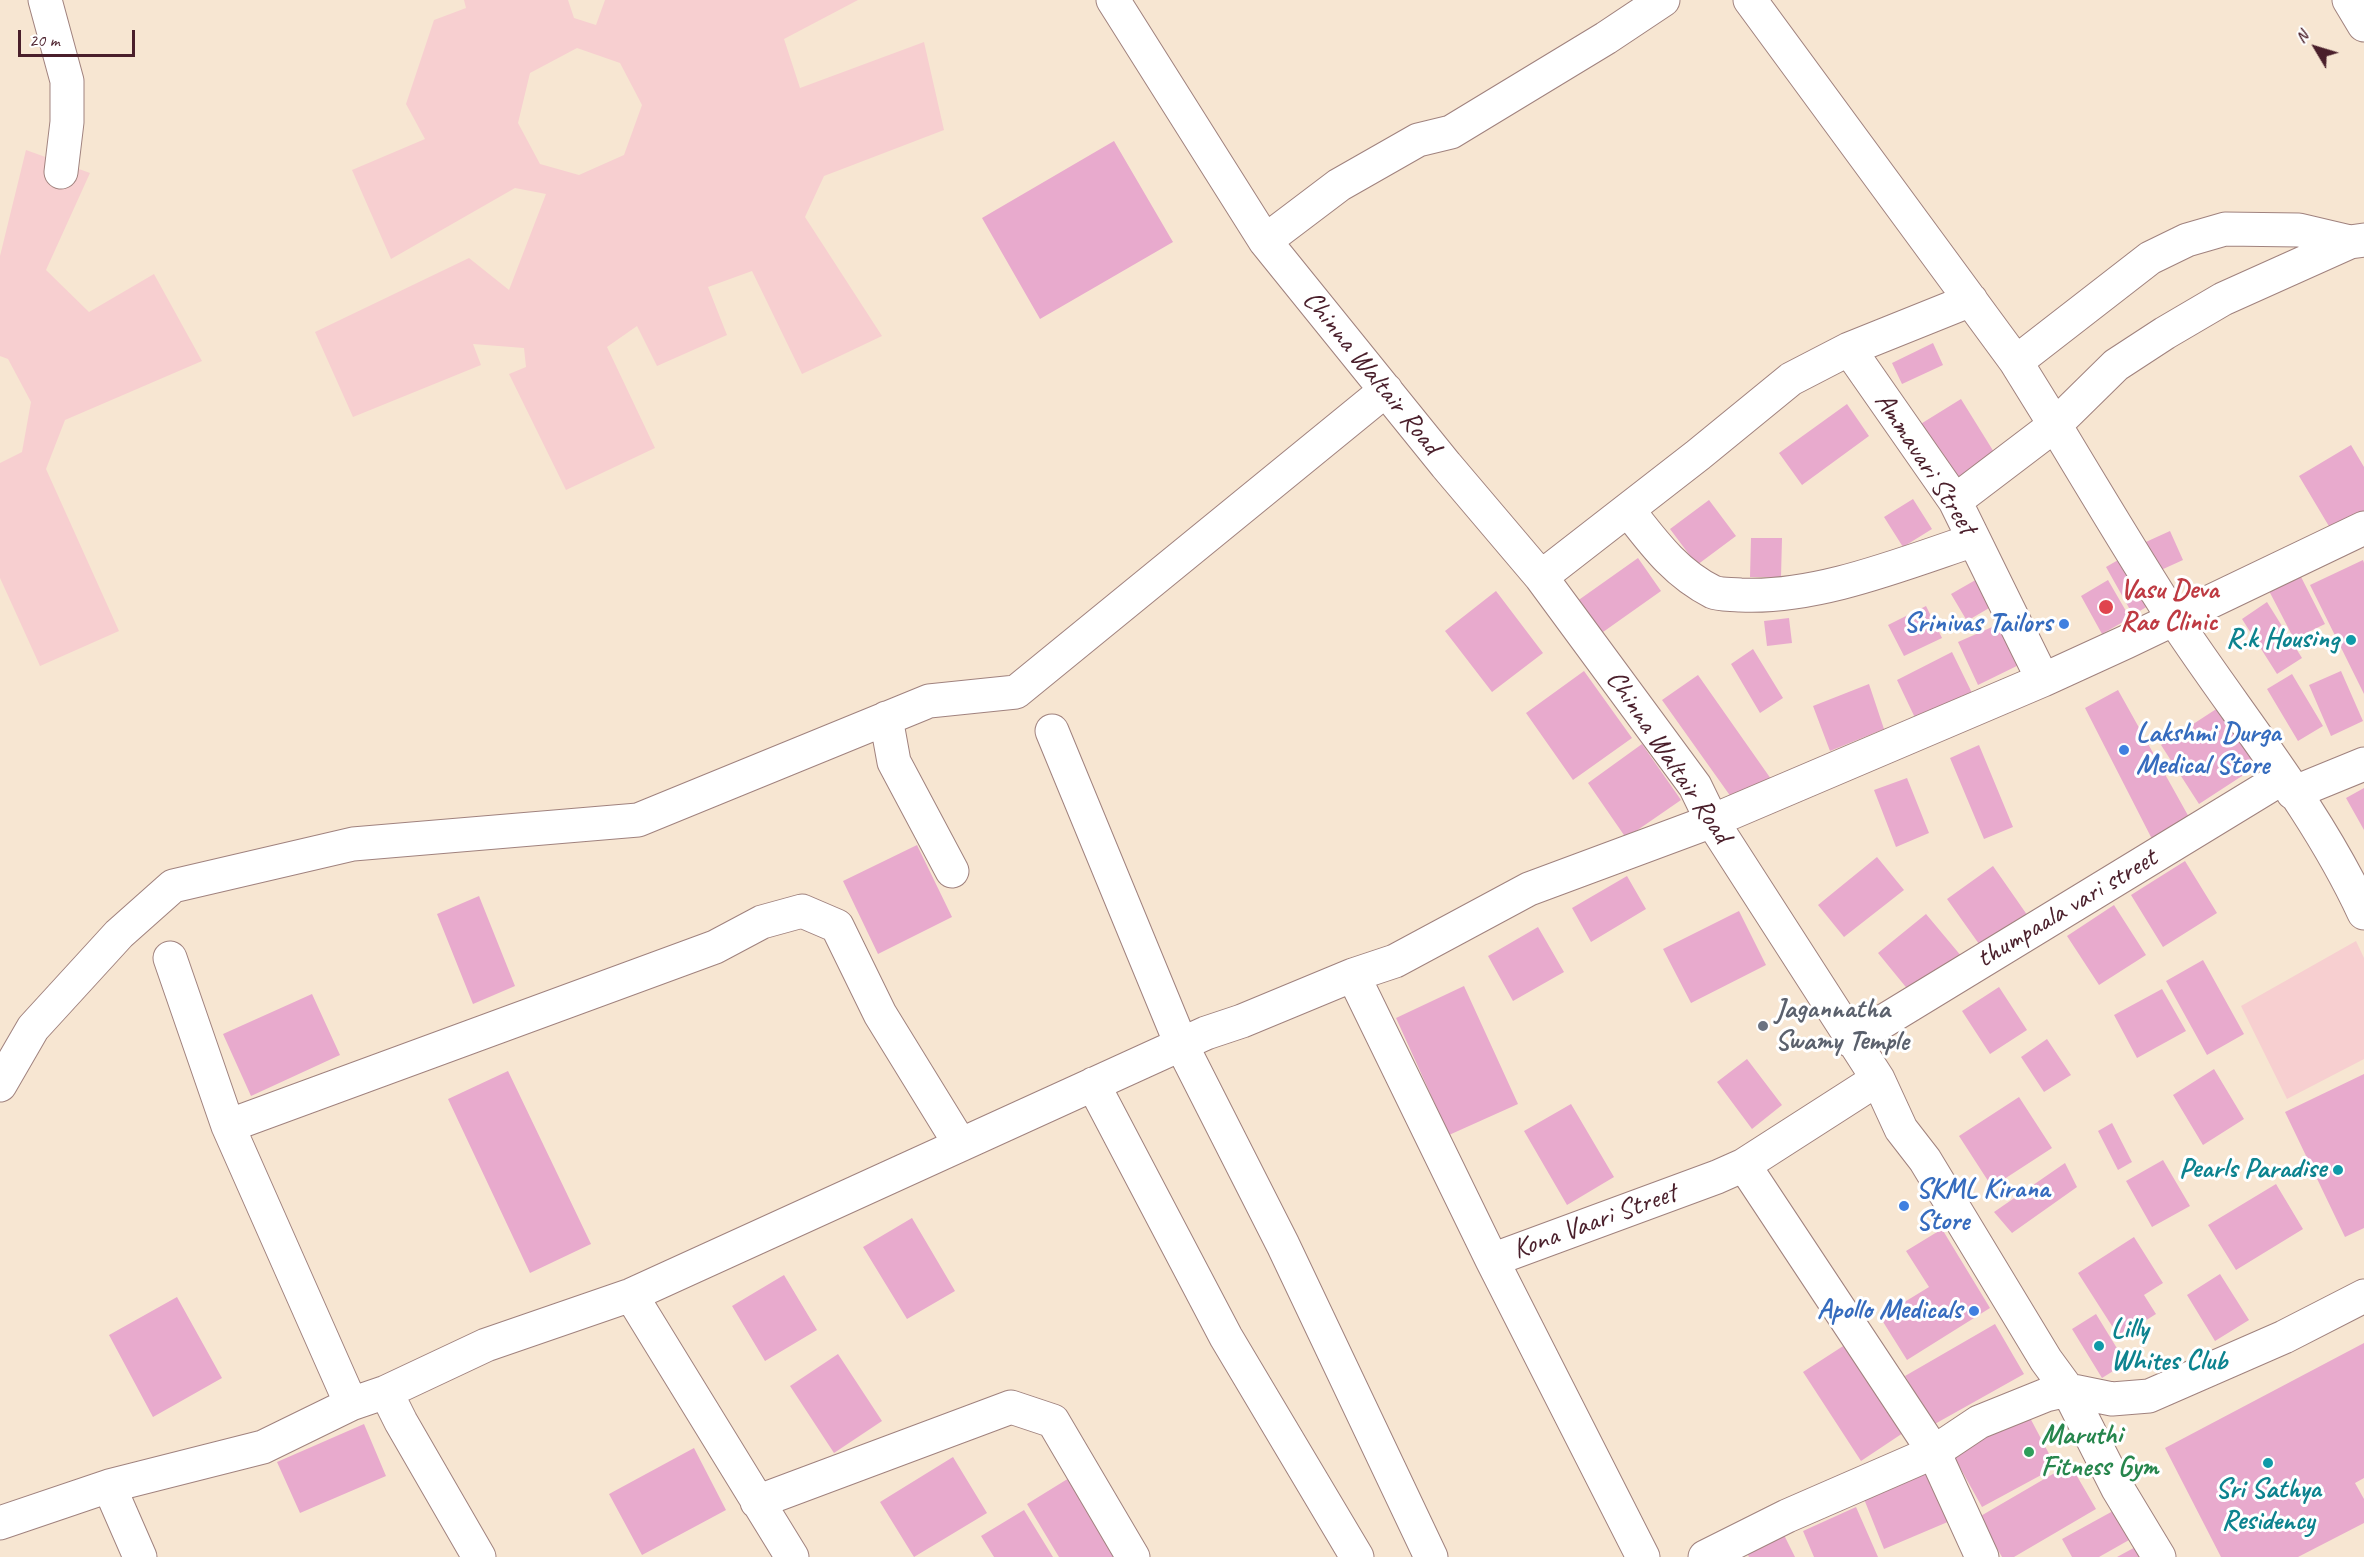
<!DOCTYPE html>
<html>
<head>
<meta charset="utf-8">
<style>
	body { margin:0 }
	#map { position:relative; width:2364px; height:1557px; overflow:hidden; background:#f7e6d2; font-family:Caveat,sans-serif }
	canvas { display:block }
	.north { position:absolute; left:2286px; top:18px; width:60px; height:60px; -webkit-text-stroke:4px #fff; paint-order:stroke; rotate:308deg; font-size:16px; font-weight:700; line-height:24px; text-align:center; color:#4a1f2b }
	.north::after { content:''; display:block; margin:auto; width:21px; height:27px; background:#4a1f2b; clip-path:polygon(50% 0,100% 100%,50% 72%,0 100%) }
	.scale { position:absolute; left:18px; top:30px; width:117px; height:27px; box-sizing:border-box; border:3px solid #4a1f2b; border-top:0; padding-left:8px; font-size:18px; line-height:21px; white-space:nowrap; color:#4a1f2b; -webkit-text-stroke:4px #fff; paint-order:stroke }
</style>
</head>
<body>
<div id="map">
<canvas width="2364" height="1557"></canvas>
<div class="north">N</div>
<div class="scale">20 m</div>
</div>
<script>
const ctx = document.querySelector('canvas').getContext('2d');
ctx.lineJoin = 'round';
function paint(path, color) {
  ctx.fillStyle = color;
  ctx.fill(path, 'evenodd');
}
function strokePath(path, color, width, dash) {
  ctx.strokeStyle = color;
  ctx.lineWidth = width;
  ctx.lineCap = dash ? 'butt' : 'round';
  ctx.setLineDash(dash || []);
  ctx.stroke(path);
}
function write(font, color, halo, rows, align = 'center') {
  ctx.font = font + ' Caveat,sans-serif';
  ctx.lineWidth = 6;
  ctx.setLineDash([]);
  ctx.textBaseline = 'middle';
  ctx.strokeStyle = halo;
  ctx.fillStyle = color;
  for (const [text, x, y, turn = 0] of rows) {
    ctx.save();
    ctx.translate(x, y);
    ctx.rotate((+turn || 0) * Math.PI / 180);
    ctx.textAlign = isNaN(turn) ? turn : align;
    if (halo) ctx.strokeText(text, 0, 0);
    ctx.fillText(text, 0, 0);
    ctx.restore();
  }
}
paint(new Path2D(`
	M 464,0 L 568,0 L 574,18 L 596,25 L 605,0 L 858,0 L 784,39 L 800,88 L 924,42 L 944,130 L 824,176 L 805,217 L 882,336 L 802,374 L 752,271 L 708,287 L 727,335 L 657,366 L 637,326 L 607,347 L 655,448 L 566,490 L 509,374 L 526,367 L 524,348 L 473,344 L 481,365 L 353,417 L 315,332 L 469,258 L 509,290 L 546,194 L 515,188 L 391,259 L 352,170 L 425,139 L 406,104 L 434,20 L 466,8 ZM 577,48 L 620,63 L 642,105 L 624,155 L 579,175 L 540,164 L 518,123 L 530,73 Z
	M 26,150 L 90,173 L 46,270 L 89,312 L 154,274 L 202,361 L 65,420 L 46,469 L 119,631 L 40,666 L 0,578 L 0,463 L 22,452 L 31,402 L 8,359 L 0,356 L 0,256 Z
	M 2356,941 L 2364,958 L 2364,1059 L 2287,1099 L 2241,1006 Z`), '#f7cfd0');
paint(new Path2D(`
	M 1114,141 L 1173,242 L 1040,319 L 982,218 Z
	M 1933,343 L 1943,365 L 1902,384 L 1892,363 Z
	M 1961,399 L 1997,457 L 1955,483 L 1919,425 Z
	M 1847,404 L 1869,436 L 1802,485 L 1779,453 Z
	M 2351,445 L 2364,467 L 2364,515 L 2333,533 L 2299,476 Z
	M 1913,499 L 1932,529 L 1903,547 L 1884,517 Z
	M 1709,500 L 1736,536 L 1697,565 L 1670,529 Z
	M 2170,531 L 2183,560 L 2150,575 L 2137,546 Z
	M 1751,538 L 1782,538 L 1781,577 L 1750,577 Z
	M 2132,552 L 2158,600 L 2133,615 L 2106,567 Z
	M 1638,558 L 1661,591 L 1596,637 L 1573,604 Z
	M 2363,560 L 2364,563 L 2364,694 L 2310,585 Z
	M 2298,571 L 2325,624 L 2294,639 L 2267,587 Z
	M 1986,574 L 2001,601 L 1967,621 L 1951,594 Z
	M 2108,580 L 2130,618 L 2102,634 L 2081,596 Z
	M 1496,591 L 1543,653 L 1492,692 L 1445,631 Z
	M 2267,602 L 2302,658 L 2277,674 L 2242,619 Z
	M 1926,606 L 1942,638 L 1904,656 L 1888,625 Z
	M 1789,618 L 1792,643 L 1767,646 L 1764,621 Z
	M 2008,620 L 2029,660 L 1978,685 L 1958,642 Z
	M 1753,649 L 1783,698 L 1760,713 L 1731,664 Z
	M 1952,652 L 1973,695 L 1917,722 L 1897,680 Z
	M 1584,671 L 1632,738 L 1573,780 L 1526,713 Z
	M 2341,671 L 2363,721 L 2331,736 L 2309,685 Z
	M 2292,674 L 2323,726 L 2298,741 L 2267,689 Z
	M 1698,675 L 1771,779 L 1736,804 L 1662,700 Z
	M 1869,684 L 1884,729 L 1830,751 L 1813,706 Z
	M 2118,690 L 2190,819 L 2152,839 L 2085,708 Z
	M 2227,702 L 2265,761 L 2199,804 L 2161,745 Z
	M 1642,744 L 1681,800 L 1626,838 L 1588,783 Z
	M 1979,745 L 2013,827 L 1984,839 L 1950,758 Z
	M 1907,778 L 1929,833 L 1896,847 L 1874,790 Z
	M 2364,788 L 2364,830 L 2346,798 Z
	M 917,845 L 952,917 L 878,954 L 843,881 Z
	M 1877,857 L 1904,890 L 1844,937 L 1818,905 Z
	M 2185,861 L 2217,913 L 2163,947 L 2131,895 Z
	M 1993,866 L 2030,919 L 1984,951 L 1947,899 Z
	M 1627,876 L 1646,909 L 1591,942 L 1572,908 Z
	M 479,896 L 515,986 L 473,1004 L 437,914 Z
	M 2114,905 L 2146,955 L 2099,985 L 2067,936 Z
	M 1739,911 L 1766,965 L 1691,1003 L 1663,949 Z
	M 1926,914 L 1962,957 L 1914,997 L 1878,953 Z
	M 1538,927 L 1564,972 L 1513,1001 L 1488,956 Z
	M 2203,960 L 2244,1034 L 2207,1055 L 2166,981 Z
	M 1464,986 L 1518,1104 L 1449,1135 L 1396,1018 Z
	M 1999,987 L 2027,1030 L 1990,1054 L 1962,1011 Z
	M 2162,989 L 2186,1031 L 2137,1058 L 2114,1015 Z
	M 312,994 L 340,1055 L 251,1096 L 223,1034 Z
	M 2047,1039 L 2071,1075 L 2044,1092 L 2021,1057 Z
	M 1747,1059 L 1782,1105 L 1752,1129 L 1717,1082 Z
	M 2214,1069 L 2244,1119 L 2203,1145 L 2173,1095 Z
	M 508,1071 L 591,1244 L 530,1273 L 448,1099 Z
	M 2364,1074 L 2364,1228 L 2345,1237 L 2285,1112 Z
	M 2019,1097 L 2052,1148 L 1992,1187 L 1959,1136 Z
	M 1571,1104 L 1614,1177 L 1567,1205 L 1524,1131 Z
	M 2112,1123 L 2132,1162 L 2118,1170 L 2098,1131 Z
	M 2163,1160 L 2190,1206 L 2152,1227 L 2126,1181 Z
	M 2065,1163 L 2077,1187 L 2012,1233 L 1994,1212 Z
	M 2276,1184 L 2303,1229 L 2236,1270 L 2208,1225 Z
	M 912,1218 L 955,1291 L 907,1319 L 863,1247 Z
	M 1942,1229 L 1990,1308 L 1907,1360 L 1880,1317 L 1929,1287 L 1906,1251 Z
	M 2134,1237 L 2163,1283 L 2144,1295 L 2156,1314 L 2119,1337 L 2078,1273 Z
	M 2220,1274 L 2249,1320 L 2215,1341 L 2187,1295 Z
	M 784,1275 L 817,1330 L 765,1361 L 732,1306 Z
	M 177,1297 L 222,1378 L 153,1417 L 109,1335 Z
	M 2096,1314 L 2126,1363 L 2102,1378 L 2072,1329 Z
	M 1995,1324 L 2024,1374 L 1933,1425 L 1905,1376 Z
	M 1854,1339 L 1912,1427 L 1861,1461 L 1803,1372 Z
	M 2364,1343 L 2364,1478 L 2355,1483 L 2364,1499 L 2364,1523 L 2298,1557 L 2221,1557 L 2165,1448 Z
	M 838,1354 L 882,1421 L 834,1453 L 790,1386 Z
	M 2028,1414 L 2056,1467 L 1982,1507 L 1953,1455 Z
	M 364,1424 L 386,1476 L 300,1513 L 277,1462 Z
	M 694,1448 L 726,1510 L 642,1555 L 609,1494 Z
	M 953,1457 L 987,1513 L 914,1557 L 880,1502 Z
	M 2070,1464 L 2096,1509 L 2014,1557 L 2002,1557 L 1979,1517 Z
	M 1928,1467 L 1950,1521 L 1884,1549 L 1862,1494 Z
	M 1074,1475 L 1116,1557 L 1059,1557 L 1027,1504 Z
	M 1856,1507 L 1878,1557 L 1814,1557 L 1803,1531 Z
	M 1024,1510 L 1053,1557 L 994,1557 L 981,1536 Z
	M 2113,1511 L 2129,1540 L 2099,1557 L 2072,1557 L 2062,1539 Z
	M 1783,1533 L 1795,1557 L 1749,1557 L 1746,1551 Z
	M 2141,1544 L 2148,1557 L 2117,1557 Z`), '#e8aacd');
const minor = new Path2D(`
	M 45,0 L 67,81 L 67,122 L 61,172
	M 1113,0 L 1265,241 L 1446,465 L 1541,577 L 1695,786 L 1712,821 L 1878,1079 L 1901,1129 L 1925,1160 L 2046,1360 L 2068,1390 L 2118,1489 L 2159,1557
	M 1750,0 L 2016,362 L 2055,425 L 2116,365 L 2165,333 L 2223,299 L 2350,242 L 2364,240
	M 2349,0 L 2364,25
	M 1265,241 L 1339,185 L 1418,140 L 1451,132 L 1606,38 L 1663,0
	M 1849,349 L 1955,501 L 2043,680
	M 2016,362 L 2150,258 L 2187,240 L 2225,229 L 2299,230 L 2350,242
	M 1955,501 L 2055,425 C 2094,490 2133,555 2174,619 C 2238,716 2315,807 2364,913
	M 1628,510 C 1653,542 1675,573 1713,592 C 1720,595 1731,594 1740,595 C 1816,599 1902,564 1974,540
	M 1541,577 L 1698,455 L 1791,379 L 1849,349 L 1971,300
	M 886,718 L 894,762 L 952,871
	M 1052,731 L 1181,1044 L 1283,1245 L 1431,1557
	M 2293,793 L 2364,764
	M 170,958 L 228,1126 L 351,1404
	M 1353,975 L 1492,1260 L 1717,1177 L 1744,1165 L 1878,1079
	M 1851,1041 L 2284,777
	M 1093,1084 L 1226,1337 L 1357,1557
	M 0,1085 L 33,1028 L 119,934 L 173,886 L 353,844 L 638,820 L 929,701 L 1016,692 L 1386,390
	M 228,1126 L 715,947 L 762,922 L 802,911 L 837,926 L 880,1014 L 960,1144
	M 1744,1165 L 1934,1452 L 1979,1422 L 2046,1395 L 2068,1390 L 2112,1399 L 2149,1396 L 2284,1337 L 2364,1296
	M 1492,1260 L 1643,1557
	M 631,1295 L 792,1557
	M 386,1392 L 401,1422 L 479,1557
	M 109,1486 L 140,1557
	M 757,1502 L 1011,1407 L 1053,1421 L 1133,1557
	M 0,1523 L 109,1486 L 263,1447 L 351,1404 L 386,1392 L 486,1345 L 631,1295 L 1206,1033 L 1242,1021 L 1353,975 L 1395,961 L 1529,889 L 1712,821 L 2043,680 L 2126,642 L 2364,528
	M 1705,1557 L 1787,1516 L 1934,1452 L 1982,1557`);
strokePath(minor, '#a0827e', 35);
strokePath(minor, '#fff', 33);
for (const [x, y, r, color] of [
	[2106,607,8,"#e0444e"],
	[2064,624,6,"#3f7fe0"],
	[2351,640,6,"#0f9aa8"],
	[2124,750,6,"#3f7fe0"],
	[1763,1026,6,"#6b7280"],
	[2338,1170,6,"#0f9aa8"],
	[1904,1206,6,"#3f7fe0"],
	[1974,1311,6,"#3f7fe0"],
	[2099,1346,6,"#0f9aa8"],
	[2029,1452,6,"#2e9e5b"],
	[2268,1463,6,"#0f9aa8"]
]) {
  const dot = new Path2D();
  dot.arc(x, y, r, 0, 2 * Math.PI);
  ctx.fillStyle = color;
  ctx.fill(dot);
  strokePath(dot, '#fff', 2);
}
write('28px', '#4a1f2b', '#fff', [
	["Chinna Waltair Road",1371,373,51],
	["Ammavari Street",1925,464,57],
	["Chinna Waltair Road",1668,757,56],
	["thumpaala vari street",2067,909,-31],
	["Kona Vaari Street",1595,1222,-20]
]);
write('bold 28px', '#be3a42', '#fff', [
	["Vasu Deva",2120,591],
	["Rao Clinic",2120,623]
], 'left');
write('bold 28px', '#366cbe', '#fff', [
	["Srinivas Tailors",2052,624],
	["Lakshmi Durga",2136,734,"left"],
	["Medical Store",2136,766,"left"],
	["SKML Kirana",1916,1190,"left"],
	["Store",1916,1222,"left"],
	["Apollo Medicals",1962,1311]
], 'right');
write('bold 28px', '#0d838f', '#fff', [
	["R.k Housing",2339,640],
	["Pearls Paradise",2326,1170],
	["Lilly",2111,1330,"left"],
	["Whites Club",2111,1362,"left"],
	["Sri Sathya",2268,1490,"center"],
	["Residency",2268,1522,"center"]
], 'right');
write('bold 28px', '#5b616d', '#fff', [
	["Jagannatha",1775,1010],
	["Swamy Temple",1775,1042]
], 'left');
write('bold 28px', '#27864d', '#fff', [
	["Maruthi",2041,1436],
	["Fitness Gym",2041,1468]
], 'left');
</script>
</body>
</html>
